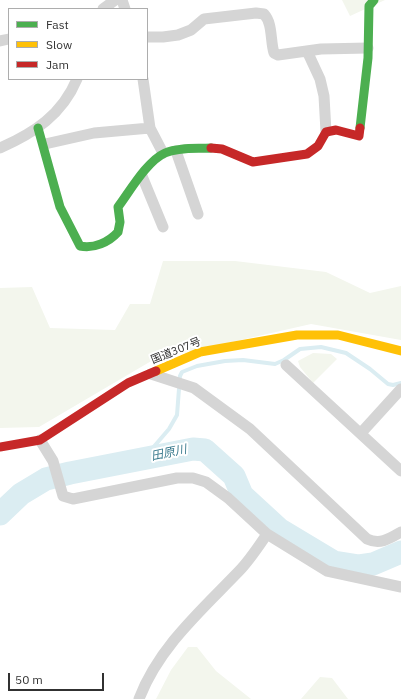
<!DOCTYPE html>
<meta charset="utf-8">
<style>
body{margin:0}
#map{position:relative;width:401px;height:699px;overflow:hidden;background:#fff;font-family:"IBM Plex Sans",sans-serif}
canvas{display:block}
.legend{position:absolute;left:8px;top:8px;width:140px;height:72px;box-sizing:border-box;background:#fff;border:1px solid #adadad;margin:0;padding:5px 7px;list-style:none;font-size:12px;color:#313131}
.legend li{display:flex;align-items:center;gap:8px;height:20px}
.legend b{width:20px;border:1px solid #adadad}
.scale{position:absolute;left:8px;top:673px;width:96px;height:18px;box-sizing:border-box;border:2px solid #313131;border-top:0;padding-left:5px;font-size:12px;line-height:14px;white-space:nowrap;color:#313131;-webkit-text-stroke:3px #fff;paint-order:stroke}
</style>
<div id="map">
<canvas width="401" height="699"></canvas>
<ul class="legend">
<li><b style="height:5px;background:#4caf50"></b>Fast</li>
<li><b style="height:5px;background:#ffc107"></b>Slow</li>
<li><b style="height:5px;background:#c62828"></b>Jam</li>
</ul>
<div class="scale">50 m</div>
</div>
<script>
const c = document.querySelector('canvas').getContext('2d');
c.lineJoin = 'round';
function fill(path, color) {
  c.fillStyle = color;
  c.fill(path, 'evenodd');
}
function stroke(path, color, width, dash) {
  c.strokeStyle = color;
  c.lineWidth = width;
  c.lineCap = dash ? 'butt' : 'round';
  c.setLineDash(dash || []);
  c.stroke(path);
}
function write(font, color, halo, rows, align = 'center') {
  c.font = font + ' "IBM Plex Sans","Noto Sans JP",sans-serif';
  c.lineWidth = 4;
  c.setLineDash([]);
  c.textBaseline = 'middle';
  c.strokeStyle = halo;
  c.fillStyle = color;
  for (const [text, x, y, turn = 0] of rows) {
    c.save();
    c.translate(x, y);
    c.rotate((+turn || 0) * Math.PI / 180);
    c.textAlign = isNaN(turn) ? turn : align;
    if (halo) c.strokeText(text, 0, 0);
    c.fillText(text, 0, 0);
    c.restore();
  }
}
fill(new Path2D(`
 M 342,0 L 385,0 L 350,16 Z
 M 163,261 L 235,261 L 326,272 L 370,293 L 401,286 L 401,340 L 311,324 L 153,360 L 39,427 L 0,428 L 0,288 L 32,287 L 50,328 L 115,330 L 130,304 L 150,304 Z
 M 313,353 L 331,354 L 337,359 L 313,383 L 300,367 L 298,361 Z
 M 188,647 L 197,647 L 216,671 L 251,699 L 156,699 L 171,670 Z
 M 320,677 L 332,678 L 348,699 L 301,699 Z`), '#f3f6ed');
stroke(new Path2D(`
 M 145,457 L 169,429 L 177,415 L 180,376 L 182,372 L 197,366 L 225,361 L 243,360 L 275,364 L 284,360 L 300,349 L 321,347 L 346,353 L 370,369 L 388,384 L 393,385 L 401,383`), '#dbedf2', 4);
stroke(new Path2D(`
 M 0,514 L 21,494 L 46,479 L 70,473 L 193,449 L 205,450 L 234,476 L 242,495 L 279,529 L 334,562 L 359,566 L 373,564 L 401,552`), '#dbedf2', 23);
stroke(new Path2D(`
 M 122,0 L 125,9
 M 103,9 L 115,0
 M 147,37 L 163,37 L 178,35 L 191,30 L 204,19 L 256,13 L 264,14 C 273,24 270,40 274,53 L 278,55 L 321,49 L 368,48
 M 0,41 L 9,39
 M 307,51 L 320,79 L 324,96 L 326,132
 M 143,79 L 150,128 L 163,153
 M 45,144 L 94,133 L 150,128
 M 0,148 C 34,133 62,115 77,79
 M 176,151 L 198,214
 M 142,176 L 163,227
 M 286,365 L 401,471
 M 151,374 L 194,388 L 250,429 L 367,539 C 380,545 389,539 401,532
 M 361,433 L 401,389
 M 40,440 L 53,461 L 63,496 L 73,499 L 177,478 L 193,478 L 206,482 L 228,498 L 267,534 L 327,571 L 401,587
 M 139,699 C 159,646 204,608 241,569 C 251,558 259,546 267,534`), '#d5d5d5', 11);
stroke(new Path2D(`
 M 38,128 L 60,207 L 80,246 C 94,249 109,242 118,232 L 120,222 L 118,207 C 130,191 147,161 165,153 C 179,147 197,149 211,148
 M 360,128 L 368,58 L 369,6 L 374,0`), '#4caf50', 9);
stroke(new Path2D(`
 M 156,371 L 200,352 L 297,335 L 338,335 L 401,351`), '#ffc107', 9);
stroke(new Path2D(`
 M 211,148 L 222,149 L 253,162 L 307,154 L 318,146 L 326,132 L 336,130 L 359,136 L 360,128
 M 0,447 L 40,440 L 128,383 L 156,371`), '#c62828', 9);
write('11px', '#313131', '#fff', [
 ["国道307号",176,351,-22]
]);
write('italic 12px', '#3b7b8e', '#fff', [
 ["田原川",169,453,-12]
]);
</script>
